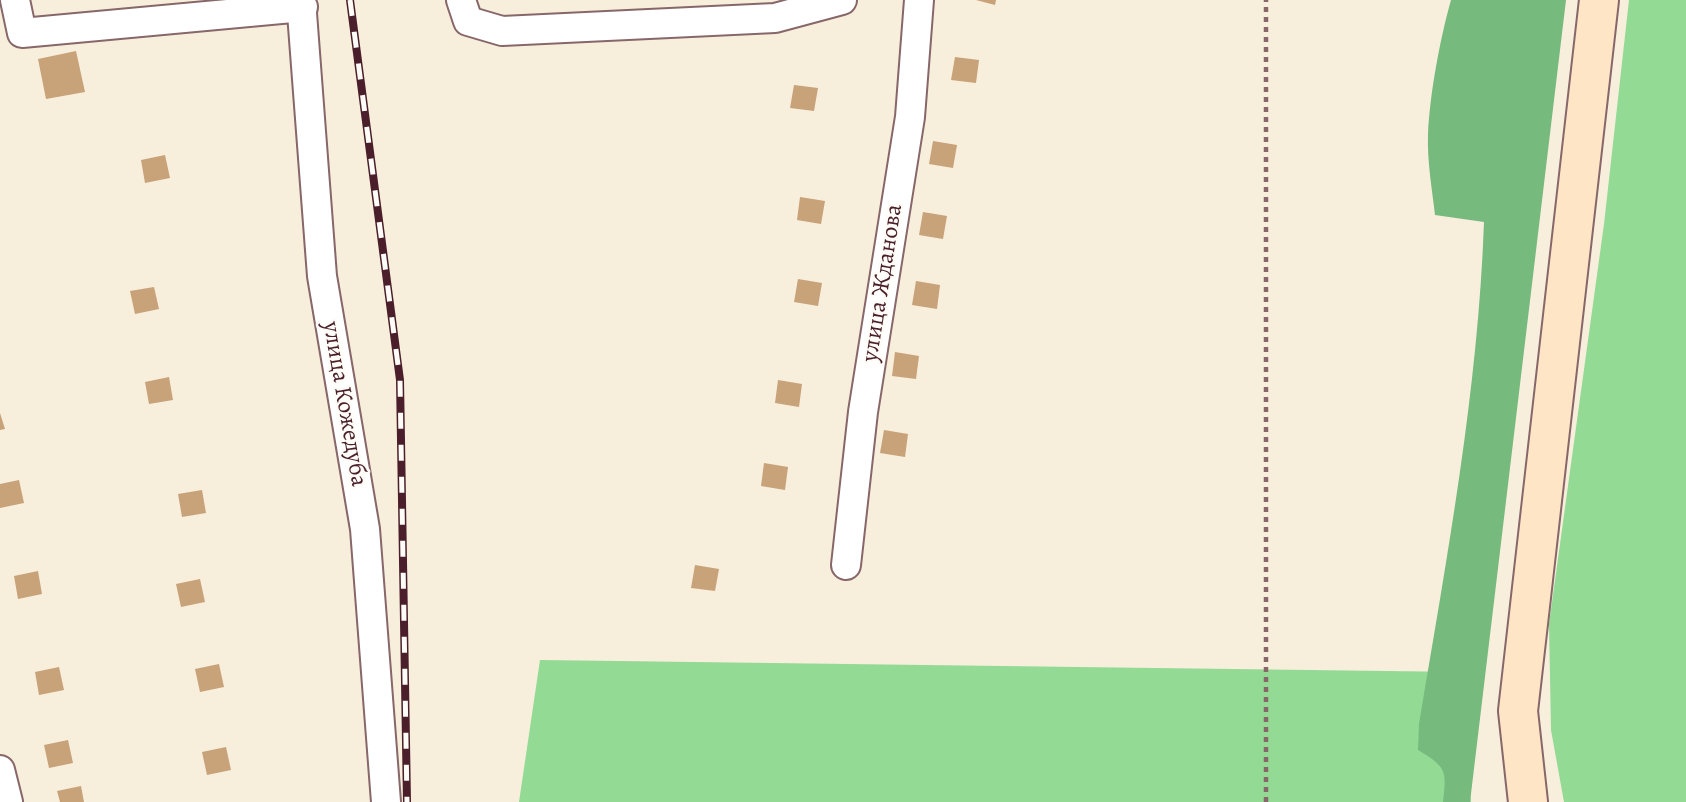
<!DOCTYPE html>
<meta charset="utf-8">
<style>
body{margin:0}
canvas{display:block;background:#f7eedc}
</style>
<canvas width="1686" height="802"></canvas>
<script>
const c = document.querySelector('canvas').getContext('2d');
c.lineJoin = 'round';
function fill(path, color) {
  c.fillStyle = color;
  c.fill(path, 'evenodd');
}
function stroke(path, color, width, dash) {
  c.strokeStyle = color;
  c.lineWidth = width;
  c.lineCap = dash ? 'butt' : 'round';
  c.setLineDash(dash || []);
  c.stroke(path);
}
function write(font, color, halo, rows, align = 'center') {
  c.font = font + ' Alegreya,serif';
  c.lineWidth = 5;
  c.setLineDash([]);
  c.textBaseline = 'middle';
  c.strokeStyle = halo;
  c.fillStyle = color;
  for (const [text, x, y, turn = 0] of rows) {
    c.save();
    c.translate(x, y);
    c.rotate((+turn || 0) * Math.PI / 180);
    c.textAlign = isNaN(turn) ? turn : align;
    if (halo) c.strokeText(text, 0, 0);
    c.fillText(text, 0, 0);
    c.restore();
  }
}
fill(new Path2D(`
 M 1629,0 L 1686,0 L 1686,802 L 1564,802 L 1551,730 L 1549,624 L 1604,224 Z
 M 540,660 L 1463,672 L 1471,802 L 519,802 Z`), '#93da95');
fill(new Path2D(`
 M 1451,0 L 1566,0 L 1470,802 L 1443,802 C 1447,770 1446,767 1418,750 L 1419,724 C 1447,557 1478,391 1484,222 L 1435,215 C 1432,189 1427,161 1428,134 C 1430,93 1440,39 1451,0 Z`), '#76ba7e');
fill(new Path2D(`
 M 976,0 L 996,0 L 995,5 Z
 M 76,51 L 85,92 L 46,99 L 38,59 Z
 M 955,57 L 979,60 L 976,83 L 951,80 Z
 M 794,85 L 818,88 L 814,111 L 790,108 Z
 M 933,141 L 957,145 L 953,168 L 929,164 Z
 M 165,155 L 170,178 L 145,183 L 141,160 Z
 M 800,197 L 825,201 L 821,224 L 797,220 Z
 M 923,212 L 947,216 L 943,239 L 919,235 Z
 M 798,279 L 822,283 L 818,306 L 794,302 Z
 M 916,281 L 940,285 L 937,309 L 912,305 Z
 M 154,287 L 159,309 L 135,314 L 130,291 Z
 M 895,352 L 919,356 L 916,379 L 892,376 Z
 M 169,377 L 173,400 L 149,404 L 145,382 Z
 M 778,380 L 802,384 L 799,407 L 775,403 Z
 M 0,413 L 5,429 L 0,430 Z
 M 884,430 L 908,434 L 905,457 L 880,453 Z
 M 764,463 L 788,467 L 785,490 L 761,486 Z
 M 19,480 L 24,503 L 0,508 L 0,484 Z
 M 202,490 L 206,513 L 182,517 L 178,494 Z
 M 695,565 L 719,569 L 715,591 L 691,588 Z
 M 38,571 L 42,594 L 18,599 L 14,576 Z
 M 200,579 L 205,602 L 181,607 L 176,584 Z
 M 219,664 L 224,687 L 200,692 L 195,669 Z
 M 59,667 L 64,690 L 39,695 L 35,672 Z
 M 68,740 L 73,763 L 49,768 L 44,745 Z
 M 226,747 L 231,770 L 207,775 L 202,752 Z
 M 81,786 L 84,802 L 60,802 L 57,791 Z`), '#c8a279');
const street = new Path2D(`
 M 15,0 L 22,33 L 303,7
 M 301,0 L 322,276 L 365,529 L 386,802
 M 461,0 L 468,21 L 502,31 L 775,18 L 842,0
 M 846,565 L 863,412 L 910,117 L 919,0
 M 0,770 L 8,802`);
const secondary = new Path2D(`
 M 1528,802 L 1518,711 L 1599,0`);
stroke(street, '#876769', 32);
stroke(secondary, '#876769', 42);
stroke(new Path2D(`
 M 1266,802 L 1266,0`), '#876769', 4.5, [5, 5]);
stroke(street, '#fff', 28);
stroke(secondary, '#fde5c5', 38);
const rail = new Path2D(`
 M 350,0 L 400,380 L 407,802`);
stroke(rail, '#4a1f2b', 8);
stroke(rail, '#fdfcf7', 5, [16]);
write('24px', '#4a1f2b', '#fdfcf7', [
 ["улица Жданова",883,283,-81],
 ["улица Кожедуба",344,404,80]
]);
</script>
